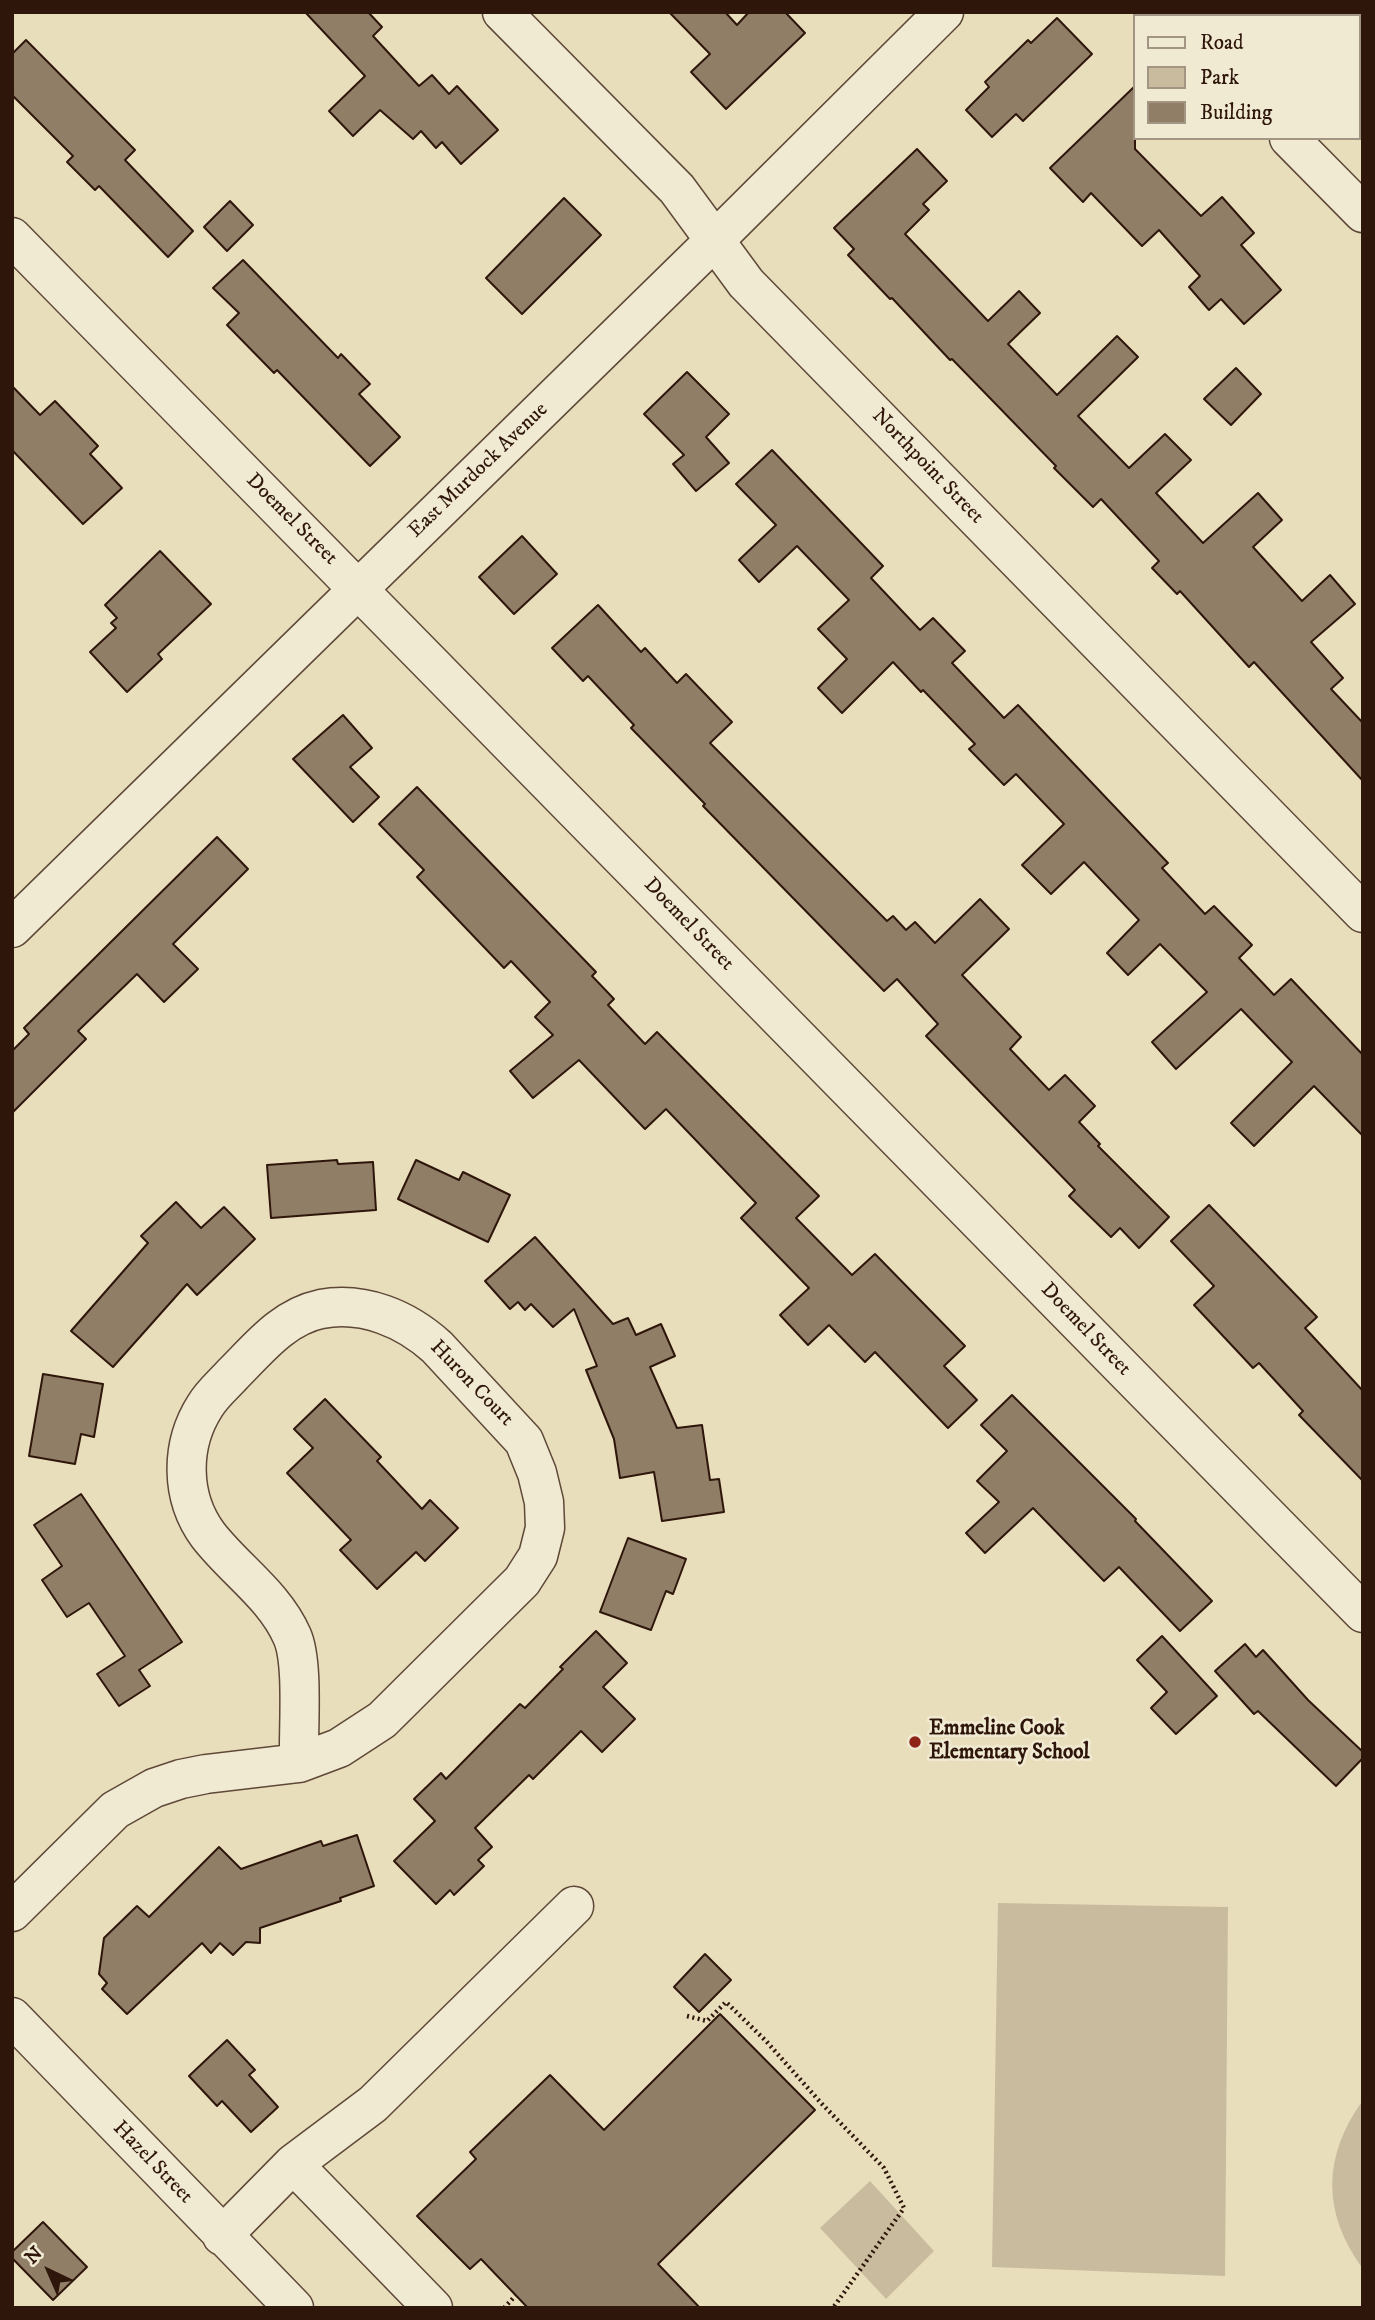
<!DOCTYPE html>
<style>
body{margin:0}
#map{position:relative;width:1375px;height:2320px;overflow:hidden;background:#e9debc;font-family:"IM FELL DW Pica",serif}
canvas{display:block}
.frame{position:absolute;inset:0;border:14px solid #2f160b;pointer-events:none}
.legend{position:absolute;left:1133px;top:14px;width:228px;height:126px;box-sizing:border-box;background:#f1ead3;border:2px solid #a39583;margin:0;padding:9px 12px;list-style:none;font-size:21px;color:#2f160b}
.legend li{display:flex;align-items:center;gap:14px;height:35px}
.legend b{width:35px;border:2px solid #a39583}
.north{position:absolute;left:14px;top:2236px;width:70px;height:70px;-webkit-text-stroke:5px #f1ead3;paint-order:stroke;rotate:316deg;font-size:19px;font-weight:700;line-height:28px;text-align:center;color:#2f160b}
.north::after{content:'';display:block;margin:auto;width:24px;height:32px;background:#2f160b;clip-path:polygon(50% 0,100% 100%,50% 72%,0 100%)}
</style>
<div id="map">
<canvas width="1375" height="2320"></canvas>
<div class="frame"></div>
<ul class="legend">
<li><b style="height:9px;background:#f1ead3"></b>Road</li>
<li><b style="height:19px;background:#c9bc9e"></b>Park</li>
<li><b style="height:19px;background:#907e67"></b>Building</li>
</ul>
<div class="north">N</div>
</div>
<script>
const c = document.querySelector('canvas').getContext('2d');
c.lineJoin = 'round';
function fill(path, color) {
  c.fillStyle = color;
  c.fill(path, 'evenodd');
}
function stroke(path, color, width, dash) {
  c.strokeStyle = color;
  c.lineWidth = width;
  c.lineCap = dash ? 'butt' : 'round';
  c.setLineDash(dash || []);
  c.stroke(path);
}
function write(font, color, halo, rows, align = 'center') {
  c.font = font + ' "IM FELL DW Pica",serif';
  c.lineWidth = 5;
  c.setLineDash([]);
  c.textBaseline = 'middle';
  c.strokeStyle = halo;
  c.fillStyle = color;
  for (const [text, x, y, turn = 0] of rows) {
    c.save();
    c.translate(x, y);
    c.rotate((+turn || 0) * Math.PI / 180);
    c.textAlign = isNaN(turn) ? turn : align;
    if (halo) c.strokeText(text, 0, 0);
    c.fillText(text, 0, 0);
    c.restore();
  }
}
fill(new Path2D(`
 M 998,1903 L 1228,1907 L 1225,2276 L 992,2267 Z
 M 1363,2100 L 1363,2269 C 1322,2213 1322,2157 1363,2100 Z
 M 870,2181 L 934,2251 L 886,2299 L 820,2228 Z`), '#c9bc9e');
const building = new Path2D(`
 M 305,12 L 368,12 L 382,27 L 373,36 L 419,86 L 432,75 L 449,94 L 457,86 L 498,130 L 461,164 L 442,142 L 436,148 L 421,131 L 413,139 L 380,110 L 353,136 L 329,111 L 365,76 Z
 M 669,12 L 725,12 L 737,25 L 749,12 L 785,12 L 805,33 L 726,109 L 691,72 L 710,54 Z
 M 1057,18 L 1092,54 L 1023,121 L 1016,114 L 992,137 L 966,110 L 989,87 L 985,82 L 1028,40 L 1031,43 Z
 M 26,40 L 135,150 L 125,160 L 193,231 L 168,257 L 99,186 L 95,190 L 67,162 L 73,156 L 12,95 L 12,54 Z
 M 1135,86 L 1135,149 L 1201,216 L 1222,197 L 1254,233 L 1241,245 L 1281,290 L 1244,324 L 1221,299 L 1209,310 L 1189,287 L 1200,276 L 1159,230 L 1142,246 L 1091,193 L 1083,202 L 1050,168 Z
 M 917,149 L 947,181 L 923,204 L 929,210 L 905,234 L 988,321 L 1019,291 L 1040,313 L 1008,344 L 1057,395 L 1117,336 L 1138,357 L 1078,416 L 1129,468 L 1165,434 L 1191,460 L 1156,493 L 1203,543 L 1258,493 L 1282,520 L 1253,547 L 1302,601 L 1330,575 L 1355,604 L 1311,642 L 1343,678 L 1331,689 L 1363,723 L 1363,781 L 1254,662 L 1249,667 L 1180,591 L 1177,594 L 1152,568 L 1159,561 L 1101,499 L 1093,507 L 1054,468 L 1056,466 L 952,359 L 950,360 L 892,298 L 890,299 L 848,255 L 854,249 L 834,228 Z
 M 564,198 L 601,235 L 522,314 L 486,278 Z
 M 230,201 L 253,225 L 227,251 L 204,227 Z
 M 243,260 L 338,358 L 341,354 L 370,384 L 359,394 L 400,437 L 370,466 L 277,370 L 274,373 L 227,325 L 239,313 L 213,288 Z
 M 1236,368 L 1261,394 L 1231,425 L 1204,399 Z
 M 687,372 L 729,414 L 706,437 L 729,463 L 696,491 L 673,464 L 684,455 L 644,414 Z
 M 12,386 L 40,415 L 55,401 L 98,446 L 90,454 L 122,488 L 83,524 L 12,450 Z
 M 772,450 L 883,566 L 871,578 L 920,630 L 933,618 L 965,651 L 952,663 L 1004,718 L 1018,705 L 1168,863 L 1162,868 L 1205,914 L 1214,906 L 1252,945 L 1239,958 L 1274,995 L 1291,979 L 1363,1055 L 1363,1136 L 1314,1086 L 1254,1146 L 1231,1123 L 1292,1062 L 1241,1009 L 1176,1069 L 1152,1042 L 1207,992 L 1160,944 L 1128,975 L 1107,953 L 1139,920 L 1084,862 L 1051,894 L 1022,865 L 1064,824 L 1016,774 L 1004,785 L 969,749 L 975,744 L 923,690 L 921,692 L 893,662 L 842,713 L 818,688 L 847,659 L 818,629 L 849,600 L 797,546 L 759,582 L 739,560 L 776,525 L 736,484 Z
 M 522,536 L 557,574 L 514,614 L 479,577 Z
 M 160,551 L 211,604 L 158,654 L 162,659 L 127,692 L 90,652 L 116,628 L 111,623 L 117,618 L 105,605 Z
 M 598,605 L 641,652 L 645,648 L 677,683 L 686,674 L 732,722 L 710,743 L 887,921 L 893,916 L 906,930 L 915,922 L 935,943 L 980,899 L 1009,929 L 962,975 L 1021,1037 L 1010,1049 L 1049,1090 L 1065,1075 L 1095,1106 L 1079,1122 L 1100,1144 L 1098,1146 L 1169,1217 L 1139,1248 L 1120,1228 L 1111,1237 L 1069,1196 L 1075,1190 L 926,1036 L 938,1024 L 897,979 L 884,991 L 703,806 L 705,804 L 631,728 L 634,725 L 588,676 L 583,681 L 552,648 Z
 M 343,715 L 372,748 L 350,767 L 379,797 L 353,822 L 293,759 Z
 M 417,787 L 596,972 L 592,976 L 614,999 L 608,1005 L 645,1044 L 657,1032 L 819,1196 L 796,1218 L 852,1275 L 875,1254 L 965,1346 L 944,1366 L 977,1400 L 948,1428 L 875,1352 L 865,1362 L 829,1325 L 808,1345 L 780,1315 L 809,1288 L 741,1218 L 756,1203 L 666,1109 L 645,1129 L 579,1060 L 533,1098 L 510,1071 L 553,1035 L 535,1017 L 550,1002 L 511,961 L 504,968 L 417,877 L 424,870 L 379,824 Z
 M 217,837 L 248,869 L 173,944 L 198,969 L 164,1002 L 137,974 L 78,1031 L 86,1039 L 12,1113 L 12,1051 L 29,1034 L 24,1028 Z
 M 337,1160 L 338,1164 L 373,1162 L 376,1210 L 271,1218 L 267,1165 Z
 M 416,1160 L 459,1180 L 463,1172 L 510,1195 L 488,1242 L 398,1199 Z
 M 176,1202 L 201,1228 L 224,1207 L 255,1239 L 197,1295 L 187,1284 L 113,1367 L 71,1331 L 148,1243 L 141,1236 Z
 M 1209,1205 L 1317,1317 L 1305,1328 L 1363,1391 L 1363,1481 L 1299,1415 L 1303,1411 L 1259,1363 L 1253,1368 L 1194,1305 L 1214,1286 L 1171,1241 Z
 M 535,1237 L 613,1324 L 628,1318 L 636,1335 L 661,1324 L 675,1356 L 650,1367 L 677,1428 L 702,1425 L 710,1480 L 719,1479 L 724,1512 L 662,1521 L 654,1472 L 620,1478 L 614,1439 L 586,1370 L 597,1366 L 574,1309 L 553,1327 L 531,1304 L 525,1310 L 518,1302 L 510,1309 L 485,1281 Z
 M 43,1374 L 103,1384 L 94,1437 L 81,1434 L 75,1464 L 29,1456 Z
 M 1012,1395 L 1136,1519 L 1135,1521 L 1212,1601 L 1180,1631 L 1119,1567 L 1104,1581 L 1033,1508 L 985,1553 L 966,1533 L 999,1502 L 977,1481 L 1007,1451 L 981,1425 Z
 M 325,1399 L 381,1457 L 377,1461 L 422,1509 L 430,1500 L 458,1528 L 425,1561 L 416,1552 L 377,1589 L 340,1550 L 351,1540 L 287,1473 L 313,1448 L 294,1429 Z
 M 81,1494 L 182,1642 L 139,1670 L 150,1686 L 119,1706 L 97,1674 L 125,1656 L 89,1603 L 67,1617 L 42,1580 L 62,1566 L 34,1525 Z
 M 628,1538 L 686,1559 L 673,1594 L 666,1591 L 651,1630 L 600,1612 Z
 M 596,1631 L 627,1663 L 603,1687 L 635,1719 L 602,1752 L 581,1731 L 533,1779 L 529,1775 L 475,1828 L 492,1847 L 478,1860 L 484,1866 L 454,1895 L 450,1890 L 436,1904 L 394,1861 L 435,1821 L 414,1799 L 441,1773 L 446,1779 L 520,1704 L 525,1708 L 563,1669 L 560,1667 Z
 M 1162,1636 L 1217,1696 L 1176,1734 L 1151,1708 L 1167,1692 L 1137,1660 Z
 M 1245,1644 L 1256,1657 L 1263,1650 L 1308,1700 L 1363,1752 L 1363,1758 L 1336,1786 L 1258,1711 L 1254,1714 L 1215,1671 Z
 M 357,1835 L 374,1886 L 340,1898 L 341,1901 L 260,1928 L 260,1943 L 246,1942 L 233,1955 L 220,1943 L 211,1953 L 202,1943 L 127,2014 L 102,1989 L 107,1983 L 99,1974 L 104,1938 L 137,1906 L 149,1917 L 219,1847 L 241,1869 L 321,1841 L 323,1846 Z
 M 705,1954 L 731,1980 L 699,2012 L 674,1987 Z
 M 720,2014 L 815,2110 L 658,2264 L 700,2308 L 528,2308 L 481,2259 L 470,2269 L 417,2216 L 476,2159 L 470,2152 L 550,2075 L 604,2130 Z
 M 227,2040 L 255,2070 L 249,2075 L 278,2107 L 251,2132 L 222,2101 L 217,2106 L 189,2076 Z
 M 43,2222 L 87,2267 L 53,2300 L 12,2258 L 12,2252 Z`);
fill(building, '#907e67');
stroke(building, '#2f160b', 2);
const minor = new Path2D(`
 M 502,12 L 677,189 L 746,283 L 1363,913
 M 1165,12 L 1168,16
 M 1289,138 L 1363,213
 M 12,237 L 1363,1613
 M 12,928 L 714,241 L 944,12
 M 12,1912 L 115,1810 L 154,1788 L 181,1779 L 206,1774 L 299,1763 L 339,1748 L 382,1720 L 522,1581 L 538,1556 L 545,1528 L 544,1502 L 537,1473 L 524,1441 L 437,1347 C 406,1319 364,1301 321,1309 C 283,1317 259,1348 233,1374 C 224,1384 212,1394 205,1406 C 180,1445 180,1497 208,1535 C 235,1570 274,1595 292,1636 C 304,1662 298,1731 299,1763
 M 12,2017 L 294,2308
 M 293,2164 L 373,2104 L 574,1906
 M 222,2236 L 293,2164 L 433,2308`);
stroke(minor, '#5e4837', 41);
stroke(new Path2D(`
 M 687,2016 L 707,2021 L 726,2002 L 766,2041 L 822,2104 L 884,2168 L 904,2208 L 833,2308
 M 504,2308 L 516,2295`), '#2f160b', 4.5, [2, 3.5]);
stroke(minor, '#f1ead3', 38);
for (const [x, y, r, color] of [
 [915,1742,7,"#8f2418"]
]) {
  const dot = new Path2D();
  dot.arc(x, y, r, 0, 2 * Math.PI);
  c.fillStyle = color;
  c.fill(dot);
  stroke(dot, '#f1ead3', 2.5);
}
write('21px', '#2f160b', '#f1ead3', [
 ["Northpoint Street",927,467,46],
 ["East Murdock Avenue",479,471,-44],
 ["Doemel Street",291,520,45],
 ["Doemel Street",688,925,46],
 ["Doemel Street",1085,1330,46],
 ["Huron Court",471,1384,46],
 ["Hazel Street",152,2163,46]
]);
write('bold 21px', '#2f160b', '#f1ead3', [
 ["Emmeline Cook",929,1730],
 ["Elementary School",929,1754]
], 'left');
</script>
